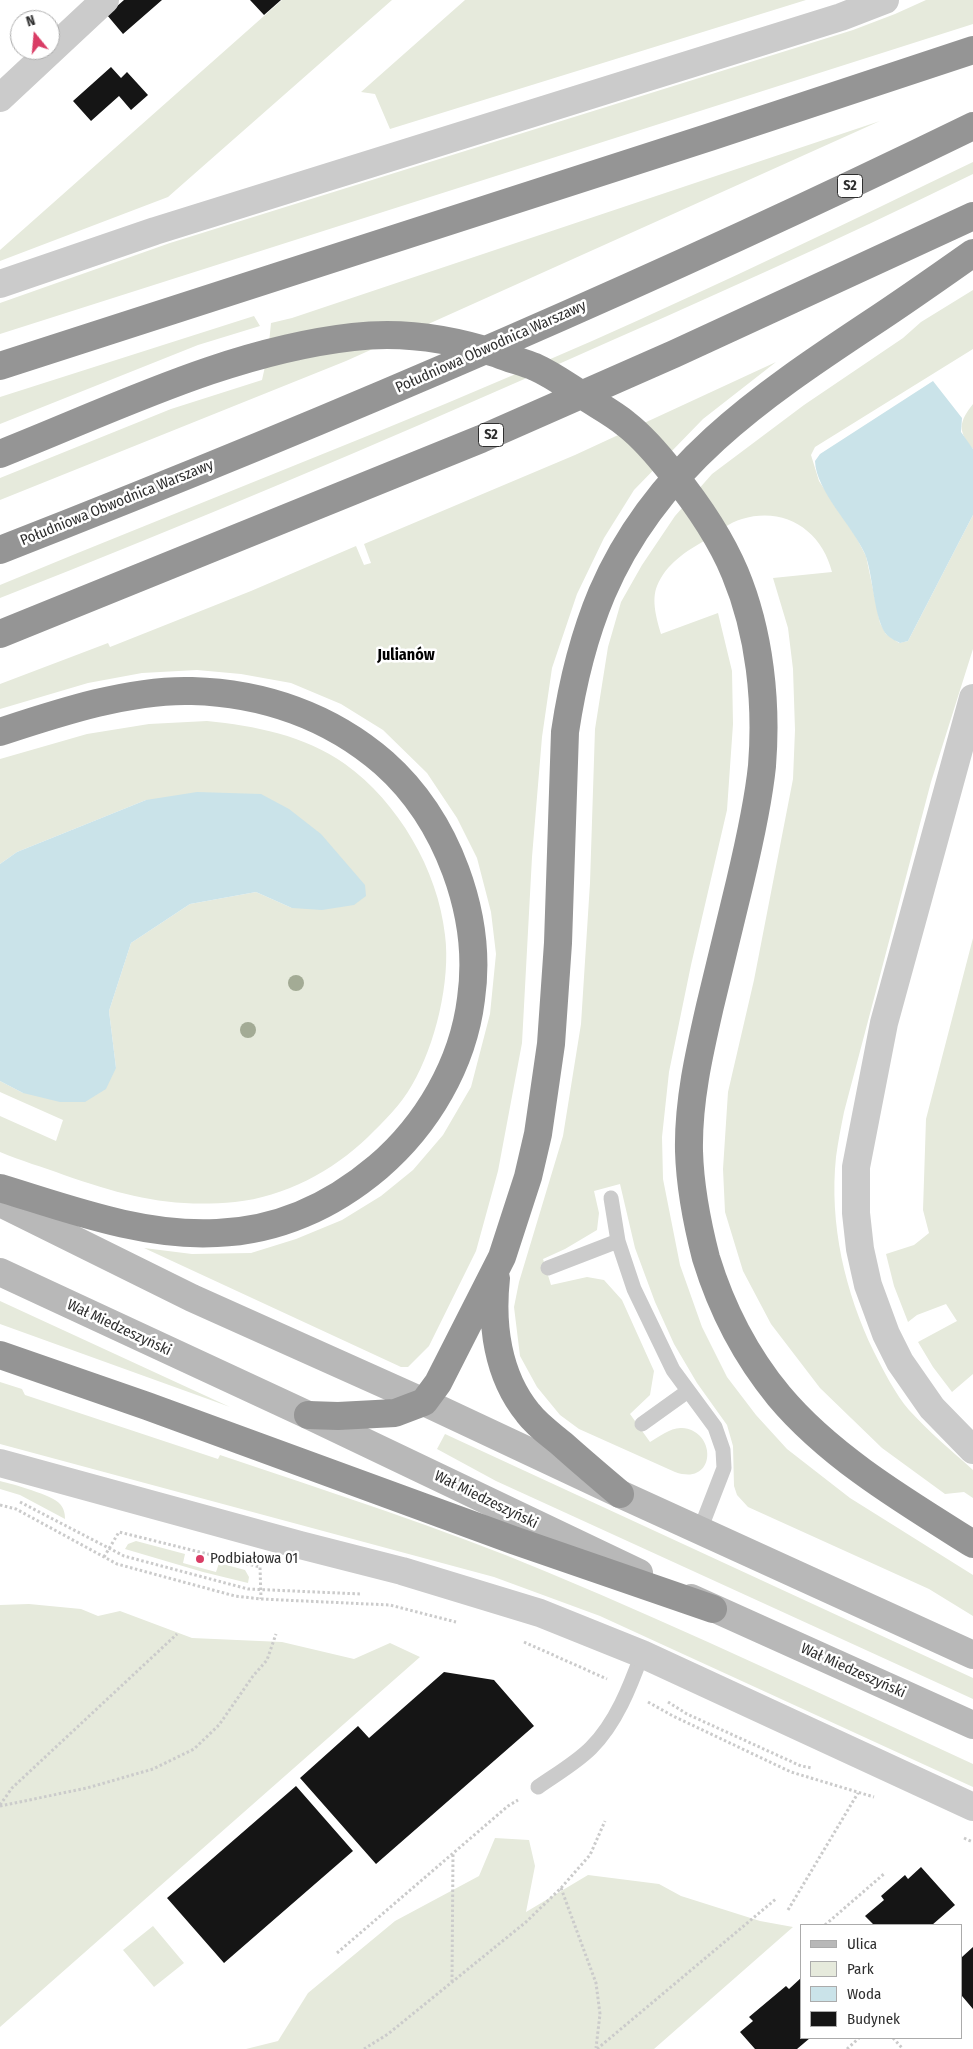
<!DOCTYPE html>
<meta charset="utf-8">
<style>
body{margin:0}
#map{position:relative;width:973px;height:2049px;overflow:hidden;background:#fff;font-family:"Fira Sans Condensed",sans-serif}
canvas{display:block}
.legend{position:absolute;left:800px;top:1924px;width:162px;height:115px;box-sizing:border-box;background:#fff;border:1px solid #ababab;margin:0;padding:6px 9px;list-style:none;font-size:15px;color:#2e2e2e}
.legend li{display:flex;align-items:center;gap:10px;height:25px}
.legend b{width:25px;border:1px solid #ababab}
.north{position:absolute;left:10px;top:10px;width:50px;height:50px;box-sizing:border-box;background:#fff;border:1px solid #ababab;border-radius:50%;rotate:343deg;font-size:14px;font-weight:700;line-height:20px;text-align:center;color:#2e2e2e}
.north::after{content:'';display:block;margin:auto;width:18px;height:22px;background:#d93c65;clip-path:polygon(50% 0,100% 100%,50% 72%,0 100%)}
</style>
<div id="map">
<canvas width="973" height="2049"></canvas>
<ul class="legend">
<li><b style="height:6px;background:#b8b8b8"></b>Ulica</li>
<li><b style="height:14px;background:#e6eadc"></b>Park</li>
<li><b style="height:14px;background:#cae3e9"></b>Woda</li>
<li><b style="height:14px;background:#151515"></b>Budynek</li>
</ul>
<div class="north">N</div>
</div>
<script>
const c = document.querySelector('canvas').getContext('2d');
c.lineJoin = 'round';
function fill(path, color) {
  c.fillStyle = color;
  c.fill(path, 'evenodd');
}
function stroke(path, color, width, dash) {
  c.strokeStyle = color;
  c.lineWidth = width;
  c.lineCap = dash ? 'butt' : 'round';
  c.setLineDash(dash || []);
  c.stroke(path);
}
function write(font, color, halo, rows, align = 'center') {
  c.font = font + ' "Fira Sans Condensed",sans-serif';
  c.lineWidth = 5;
  c.setLineDash([]);
  c.textBaseline = 'middle';
  c.strokeStyle = halo;
  c.fillStyle = color;
  for (const [text, x, y, turn = 0] of rows) {
    c.save();
    c.translate(x, y);
    c.rotate((+turn || 0) * Math.PI / 180);
    c.textAlign = isNaN(turn) ? turn : align;
    if (halo) c.strokeText(text, 0, 0);
    c.fillText(text, 0, 0);
    c.restore();
  }
}
fill(new Path2D(`
 M 282,0 L 392,0 L 168,197 L 0,261 L 0,250 Z
 M 465,0 L 806,0 L 390,129 L 375,94 L 361,92 Z
 M 926,0 L 973,0 L 973,24 L 0,334 L 0,303 L 170,243 L 853,30 L 895,14 Z
 M 880,121 L 346,361 L 0,500 L 0,478 L 171,409 L 262,380 L 268,353 L 271,323 L 292,318 Z
 M 973,162 L 973,174 C 837,241 699,302 561,363 C 375,445 189,524 0,598 L 0,585 C 197,503 397,427 592,341 C 720,284 847,223 973,162 Z
 M 973,290 L 973,349 L 815,447 L 811,455 L 819,481 L 856,537 L 866,556 L 880,623 L 886,634 L 899,643 L 908,641 L 973,515 L 973,649 L 931,782 L 844,1112 C 841,1127 838,1142 836,1157 C 829,1224 845,1292 874,1352 C 883,1370 896,1395 909,1410 C 929,1432 952,1451 973,1470 L 973,1498 L 964,1492 L 945,1494 L 882,1448 L 820,1388 L 771,1324 L 743,1271 L 725,1212 L 723,1169 L 728,1092 L 754,980 L 793,779 L 795,730 L 793,669 L 788,628 L 773,578 L 832,572 C 822,531 785,506 742,519 C 730,522 717,533 706,540 C 686,551 666,564 657,586 C 651,601 657,620 661,634 L 718,613 L 732,671 L 733,724 L 727,810 L 691,965 L 669,1072 L 662,1137 L 663,1179 L 680,1265 L 702,1327 L 727,1377 L 756,1415 L 787,1449 L 850,1498 L 973,1575 L 973,1616 L 929,1589 L 748,1507 L 737,1495 L 734,1486 L 733,1446 L 727,1425 L 697,1383 L 674,1344 L 655,1302 L 635,1248 L 620,1184 L 594,1191 L 599,1213 L 597,1230 L 565,1249 L 543,1259 L 551,1285 L 587,1277 L 604,1280 L 622,1300 L 654,1371 L 650,1395 L 630,1414 L 650,1442 C 659,1437 671,1427 682,1428 C 717,1430 717,1487 675,1472 L 579,1429 L 560,1415 L 537,1387 L 520,1356 L 514,1307 L 519,1282 L 563,1136 L 581,1024 L 590,883 L 595,729 L 608,647 L 621,602 L 642,565 L 675,516 L 712,474 L 804,405 L 903,338 L 921,322 Z
 M 254,316 L 260,326 L 198,345 L 0,424 L 0,397 Z
 M 776,362 L 703,419 L 634,490 L 604,538 L 577,594 L 552,668 L 542,737 L 532,857 L 522,1043 L 498,1171 L 476,1251 L 429,1346 L 408,1367 L 401,1367 L 144,1248 L 192,1254 L 251,1253 L 296,1239 L 342,1220 L 381,1196 L 413,1170 L 443,1135 L 471,1087 L 490,1014 L 496,954 L 491,912 L 477,858 L 457,818 L 427,773 L 383,730 L 341,704 L 291,683 L 241,674 L 197,670 L 142,673 L 88,683 L 0,709 L 0,684 L 108,643 L 110,647 L 251,591 L 356,546 L 364,565 L 371,563 L 364,544 L 575,455 Z
 M 973,404 L 973,449 C 957,431 959,422 973,404 Z
 M 207,721 C 255,726 304,735 345,764 C 398,802 438,870 445,935 C 451,981 435,1046 412,1085 C 401,1105 384,1121 368,1137 C 333,1171 284,1197 235,1202 C 169,1208 125,1196 64,1175 C 43,1167 21,1161 0,1152 L 0,1116 L 56,1141 L 63,1120 L 0,1092 L 0,1081 L 23,1093 L 116,1068 L 109,1011 L 131,943 L 190,904 L 256,892 L 292,908 L 146,800 L 17,852 L 0,864 L 0,759 L 87,734 L 149,724 Z
 M 973,938 L 973,1374 L 952,1392 L 933,1367 L 918,1342 L 957,1321 L 946,1304 L 917,1315 L 908,1322 L 894,1286 L 886,1254 L 914,1245 L 929,1233 L 923,1210 L 926,1119 Z
 M 0,1301 L 230,1407 L 0,1324 Z
 M 0,1382 L 22,1389 L 25,1395 L 218,1459 L 220,1455 C 329,1492 440,1527 547,1572 C 691,1632 832,1699 973,1764 L 973,1787 L 600,1616 L 494,1577 L 0,1444 Z
 M 445,1434 L 973,1678 L 973,1699 L 496,1481 L 437,1449 Z
 M 0,1481 C 12,1484 53,1495 60,1504 C 64,1509 65,1513 65,1519 L 20,1495 L 0,1489 Z
 M 136,1541 L 185,1554 L 183,1563 L 216,1572 L 219,1563 L 245,1570 L 249,1577 L 248,1583 L 203,1572 L 125,1549 L 128,1544 Z
 M 29,1604 L 81,1609 L 98,1616 L 120,1611 L 192,1638 L 282,1642 L 354,1659 L 390,1643 L 420,1657 L 0,2027 L 0,1605 Z
 M 495,1838 L 529,1840 L 535,1866 L 526,1912 L 588,1875 L 659,1884 L 681,1896 L 760,1921 L 793,1927 L 654,2049 L 246,2049 L 278,2041 L 308,1993 L 395,1921 L 479,1876 Z
 M 153,1926 L 184,1963 L 154,1987 L 123,1950 Z`), '#e6eadc');
fill(new Path2D(`
 M 933,381 L 962,418 L 961,432 L 973,449 L 973,515 L 908,641 L 900,643 C 896,641 890,638 887,635 C 874,622 873,573 865,554 C 852,525 816,491 815,461 L 820,454 Z
 M 197,792 L 261,794 L 289,809 L 321,834 L 365,885 L 366,896 L 354,905 L 322,910 L 292,908 L 256,892 L 190,904 L 131,943 L 109,1011 L 116,1068 L 106,1089 L 85,1102 L 60,1102 L 23,1093 L 0,1081 L 0,864 L 17,852 L 146,800 Z`), '#cae3e9');
fill(new Path2D(`
 M 124,0 L 162,0 L 123,34 L 107,15 Z
 M 250,0 L 281,0 L 264,15 Z
 M 111,67 L 121,78 L 127,72 L 148,95 L 131,110 L 119,96 L 91,121 L 73,101 Z
 M 444,1672 L 494,1680 L 534,1726 L 376,1864 L 300,1778 L 358,1726 L 369,1738 Z
 M 296,1786 L 353,1851 L 224,1963 L 167,1898 Z
 M 921,1867 L 955,1905 L 932,1925 L 874,1925 L 865,1916 L 884,1900 L 881,1896 L 905,1875 L 908,1879 Z
 M 973,1947 L 973,2009 L 962,1996 L 962,1957 Z
 M 802,1977 L 802,2038 L 810,2038 L 797,2049 L 755,2049 L 740,2032 L 753,2021 L 749,2017 L 786,1986 L 789,1989 Z`), '#151515');
stroke(new Path2D(`
 M 20,1502 L 124,1556 L 248,1589 L 361,1594
 M 0,1505 L 16,1509 L 117,1564 L 235,1596 L 261,1599 L 390,1605 L 456,1622
 M 104,1557 L 119,1532 L 260,1567 L 261,1599
 M 524,1642 L 607,1679
 M 648,1702 L 673,1716 L 791,1772 L 874,1797
 M 668,1702 L 687,1714 L 801,1766 L 812,1768
 M 0,1805 L 12,1788 L 177,1634
 M 0,1806 L 87,1788 L 153,1769 L 194,1749 L 219,1725 L 253,1676 L 267,1660 L 276,1634
 M 964,1838 L 973,1842
 M 561,1888 L 596,1983 L 600,2014 L 596,2048
 M 788,1910 L 858,1793
 M 825,1925 L 885,1873
 M 337,1953 L 508,1806 L 518,1800
 M 452,1982 L 453,1853
 M 893,2038 L 903,2049
 M 364,2049 L 388,2034 L 526,1922 L 561,1888 L 590,1855 L 605,1821
 M 597,2049 L 777,1898
 M 847,2049 L 859,2038`), '#cbcbcb', 3, [2.5, 2.5]);
stroke(new Path2D(`
 M 611,1198 L 618,1241 L 634,1289 L 673,1370 L 715,1427 L 723,1450 L 724,1468 L 700,1530
 M 548,1268 L 618,1241
 M 642,1424 L 688,1391
 M 538,1787 C 555,1775 576,1763 591,1748 C 616,1723 630,1687 642,1654`), '#cbcbcb', 15);
stroke(new Path2D(`
 M 0,98 L 105,0
 M 0,284 L 155,231 L 841,17 L 885,0
 M 973,698 L 884,1023 L 856,1167 L 856,1213 L 860,1249 L 868,1285 L 886,1334 L 900,1362 L 932,1408 L 973,1450
 M 0,1463 L 300,1545 L 402,1571 L 540,1613 L 642,1654 L 973,1807`), '#cbcbcb', 28);
stroke(new Path2D(`
 M 0,1203 L 192,1298 L 424,1402 L 620,1494 L 973,1655
 M 0,1272 L 308,1415 L 639,1573
 M 691,1598 L 973,1725`), '#b8b8b8', 28);
stroke(new Path2D(`
 M 0,366 L 710,137 L 973,50
 M 0,454 C 114,409 229,351 353,337 C 401,331 452,339 498,354 C 510,359 523,362 535,367 C 553,375 569,387 585,397 C 599,406 614,414 626,424 C 644,438 659,456 673,474 C 698,505 720,537 735,573 C 760,633 767,703 762,766 C 758,805 749,844 740,882 C 730,923 720,965 710,1006 C 699,1054 688,1102 689,1151 C 690,1187 697,1223 706,1258 C 721,1307 746,1356 779,1396 C 830,1457 906,1502 973,1544
 M 0,550 C 330,421 655,281 973,126
 M 0,634 L 481,439 L 674,354 L 973,216
 M 0,732 C 58,713 130,689 192,691 C 263,693 330,716 384,763 C 447,819 483,915 471,999 C 463,1064 427,1125 378,1167 C 332,1206 277,1231 217,1233 C 143,1237 69,1209 0,1188
 M 496,1278 C 491,1324 497,1375 528,1413 C 537,1425 550,1434 562,1444 C 581,1461 601,1478 620,1494
 M 0,1355 L 147,1406 L 513,1540 L 713,1609
 M 308,1415 L 338,1416 L 395,1413 L 424,1402 L 438,1383 L 502,1257 L 528,1177 L 538,1134 L 551,1044 L 558,943 L 565,732 C 572,685 583,638 602,593 C 656,467 760,397 870,324 C 905,301 939,277 973,253`), '#959595', 28);
c.fillStyle = '#a3ab95';
for (const [x, y] of [
 [296,983],
 [248,1030]
]) {
  c.beginPath();
  c.arc(x, y, 8, 0, 2 * Math.PI);
  c.fill();
}
for (const [x, y, r, color] of [
 [200,1559,5,"#d93c65"]
]) {
  const dot = new Path2D();
  dot.arc(x, y, r, 0, 2 * Math.PI);
  c.fillStyle = color;
  c.fill(dot);
  stroke(dot, '#fff', 2);
}
for (const [x, y, w] of [
 [850,186,25],
 [491,435,25]
]) {
  const box = new Path2D();
  box.roundRect(x - w / 2, y - 11.5, w, 23, 4);
  c.fillStyle = '#fff';
  c.fill(box);
  stroke(box, '#2e2e2e', 1);
}
write('bold 14px', '#2e2e2e', null, [
 ["S2",850,186],
 ["S2",491,435]
]);
write('15px', '#2e2e2e', '#fff', [
 ["Południowa Obwodnica Warszawy",491,347,-24],
 ["Południowa Obwodnica Warszawy",117,503,-22],
 ["Wał Miedzeszyński",119,1328,25],
 ["Wał Miedzeszyński",486,1500,26],
 ["Wał Miedzeszyński",853,1671,24]
]);
write('15px', '#2e2e2e', '#fff', [
 ["Podbiałowa 01",210,1559]
], 'left');
write('bold 16px', '#000', '#fff', [
 ["Julianów",406,656]
]);
</script>
